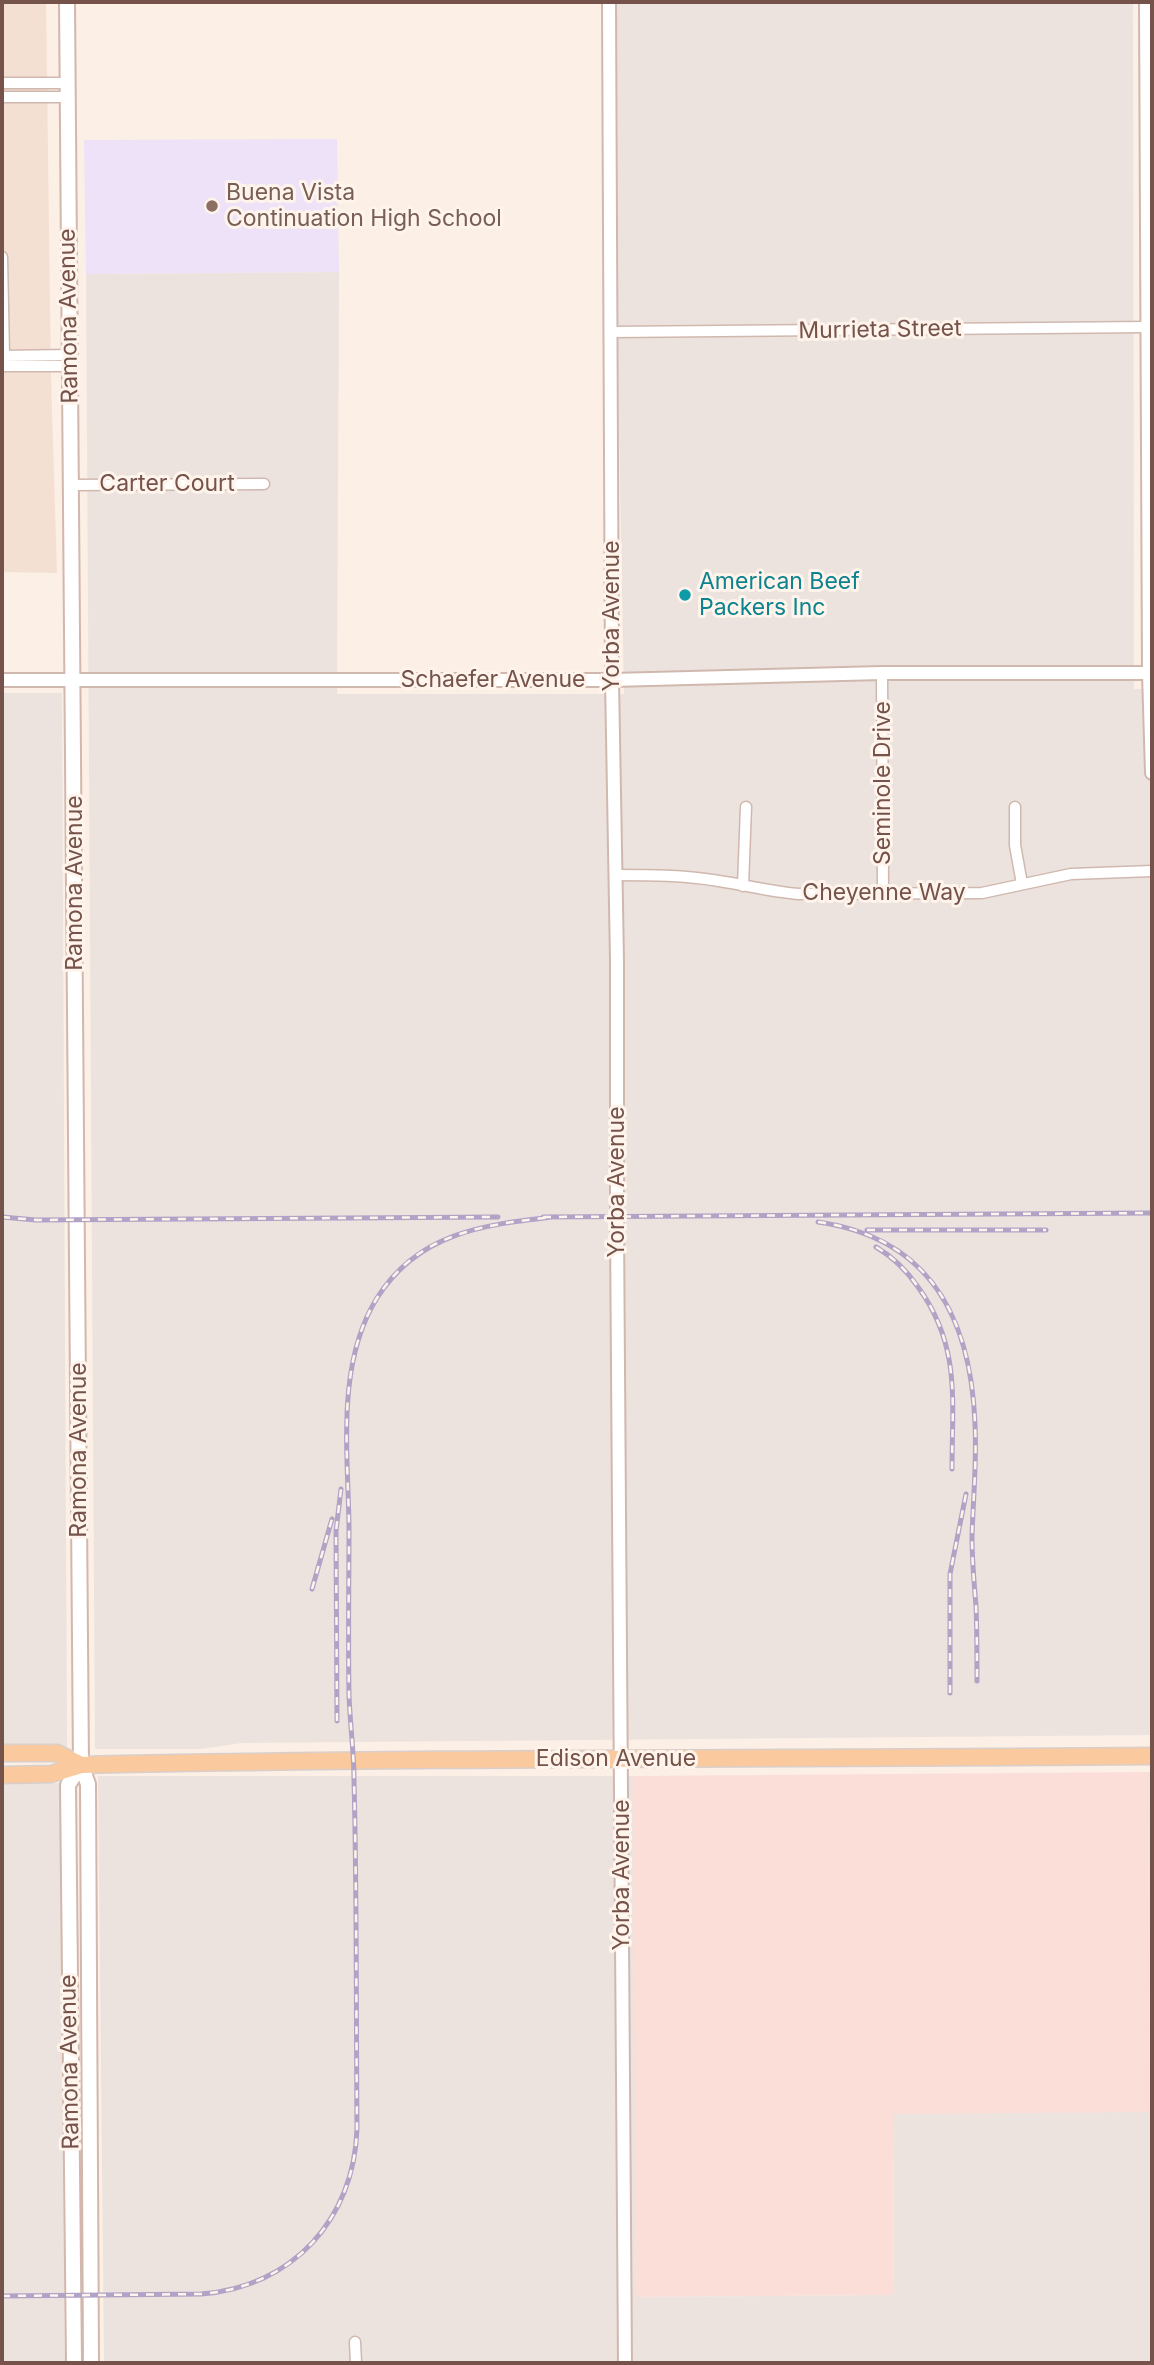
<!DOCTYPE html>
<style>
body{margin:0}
#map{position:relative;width:1154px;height:2365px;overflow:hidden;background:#fcefe5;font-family:Inter,sans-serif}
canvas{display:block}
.frame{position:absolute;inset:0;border:4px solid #75534a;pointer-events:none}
</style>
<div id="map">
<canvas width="1154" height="2365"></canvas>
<div class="frame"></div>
</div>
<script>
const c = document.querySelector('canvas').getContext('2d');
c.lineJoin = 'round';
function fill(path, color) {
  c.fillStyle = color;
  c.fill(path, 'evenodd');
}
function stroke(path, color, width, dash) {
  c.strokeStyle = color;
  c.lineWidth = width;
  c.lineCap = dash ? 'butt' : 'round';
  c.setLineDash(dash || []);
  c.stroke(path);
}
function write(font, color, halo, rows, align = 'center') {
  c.font = font + ' Inter,sans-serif';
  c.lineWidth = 6;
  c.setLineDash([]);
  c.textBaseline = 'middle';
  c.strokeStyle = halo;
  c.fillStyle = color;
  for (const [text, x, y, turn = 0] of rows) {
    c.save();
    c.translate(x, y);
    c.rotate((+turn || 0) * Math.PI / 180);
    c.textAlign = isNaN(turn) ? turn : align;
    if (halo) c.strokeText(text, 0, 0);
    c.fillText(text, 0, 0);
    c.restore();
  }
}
fill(new Path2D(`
 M 2,2 L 46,2 L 51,376 L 57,573 L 2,572 Z`), '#f4e0d3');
fill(new Path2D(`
 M 1148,1772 L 1150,2113 L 893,2115 L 894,2295 L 635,2297 L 633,1776 Z`), '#fcded9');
fill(new Path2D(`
 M 614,2 L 1133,2 L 1134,689 L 1152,689 L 1152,1735 L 242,1743 L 200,1749 L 95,1749 L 86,274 L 339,272 L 337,694 L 624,694 L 616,273 Z
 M 2,693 L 62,693 L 67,1748 L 2,1748 Z
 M 1148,1772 L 1152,1772 L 1152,2363 L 104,2363 L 98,1776 L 633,1776 L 636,2297 L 894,2295 L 893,2114 L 1150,2112 Z
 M 2,1783 L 60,1783 L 65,2363 L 2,2363 Z`), '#ece3df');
fill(new Path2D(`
 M 337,139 L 339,272 L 86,274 L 84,140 Z`), '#ede2f8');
const minor = new Path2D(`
 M 2,83 L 68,83
 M 2,97 L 68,97
 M 2,257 L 4,356
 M 612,332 L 1148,327
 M 2,356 L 70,355
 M 2,366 L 70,366
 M 71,485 L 264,484
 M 882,673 L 883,893
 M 1015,807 L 1015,845 L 1022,884
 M 615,875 C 650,875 684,875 719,881 C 746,885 772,892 800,894 L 982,893 L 1071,874 L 1152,871
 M 743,886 L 746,807
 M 355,2342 L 356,2363`);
const tertiary = new Path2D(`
 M 609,2 L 612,680 L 617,961 L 617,1226 L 625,2363
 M 1146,2 L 1149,673 L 1152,773
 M 2,680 L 612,680 L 882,673 L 1152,673`);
const secondary = new Path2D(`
 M 67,2 L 81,1765 L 88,1784 L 91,2363
 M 74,2363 L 68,1785 L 81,1765`);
const primary = new Path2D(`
 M 2,1753 L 57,1753 L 81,1765
 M 2,1775 L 51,1774 L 81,1765 C 438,1757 795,1759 1152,1756`);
stroke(minor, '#d0b8ae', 13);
stroke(tertiary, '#d0b8ae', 16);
stroke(secondary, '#d2b7ac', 18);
stroke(primary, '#d8cfcc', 19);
stroke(minor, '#fff', 10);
stroke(tertiary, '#fff', 12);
stroke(secondary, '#fff', 14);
stroke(primary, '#fac99e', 16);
const rail = new Path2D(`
 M 2,1217 L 36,1220 L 498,1217
 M 543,1217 L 1152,1213
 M 818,1222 C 931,1238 971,1319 975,1424 C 977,1462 973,1499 972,1537 C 972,1560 974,1583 976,1606 C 977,1631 977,1656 977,1681
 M 867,1230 L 1046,1230
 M 876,1247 C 893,1257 907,1271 918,1287 C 961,1346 952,1400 952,1469
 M 312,1589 L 332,1519
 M 950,1693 L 950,1574 L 966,1494
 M 337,1721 L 336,1531 L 341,1489
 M 2,2296 L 201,2294 C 293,2287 354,2219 357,2129 C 356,2013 357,1896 354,1780 C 354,1752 350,1724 349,1695 C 348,1639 349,1582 349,1526 C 348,1452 336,1364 377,1298 C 418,1233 482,1225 552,1217`);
stroke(rail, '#b0a3c6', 5);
stroke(rail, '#fff4eb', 2.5, [8]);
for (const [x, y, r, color] of [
 [212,206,7,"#8d6e63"],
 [685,595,7,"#0f9aa8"]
]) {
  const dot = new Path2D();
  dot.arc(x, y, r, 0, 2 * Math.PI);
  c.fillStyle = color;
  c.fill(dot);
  stroke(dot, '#fff4eb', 2.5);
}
write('23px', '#785e54', '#fff4eb', [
 ["Buena Vista",226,193],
 ["Continuation High School",226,219]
], 'left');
write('23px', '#75534a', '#fff4eb', [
 ["Ramona Avenue",69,316,-91],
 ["Murrieta Street",880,330,-1],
 ["Carter Court",167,484],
 ["Yorba Avenue",612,616,-90],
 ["Schaefer Avenue",493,680],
 ["Seminole Drive",883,783,-90],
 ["Ramona Avenue",75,883,-90],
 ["Cheyenne Way",884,893],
 ["Yorba Avenue",617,1182,-90],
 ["Ramona Avenue",79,1450,-90],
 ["Edison Avenue",616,1759],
 ["Yorba Avenue",622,1875,-90],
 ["Ramona Avenue",70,2062,-91]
]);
write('23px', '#0d838f', '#fff4eb', [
 ["American Beef",699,582],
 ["Packers Inc",699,608]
], 'left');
</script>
